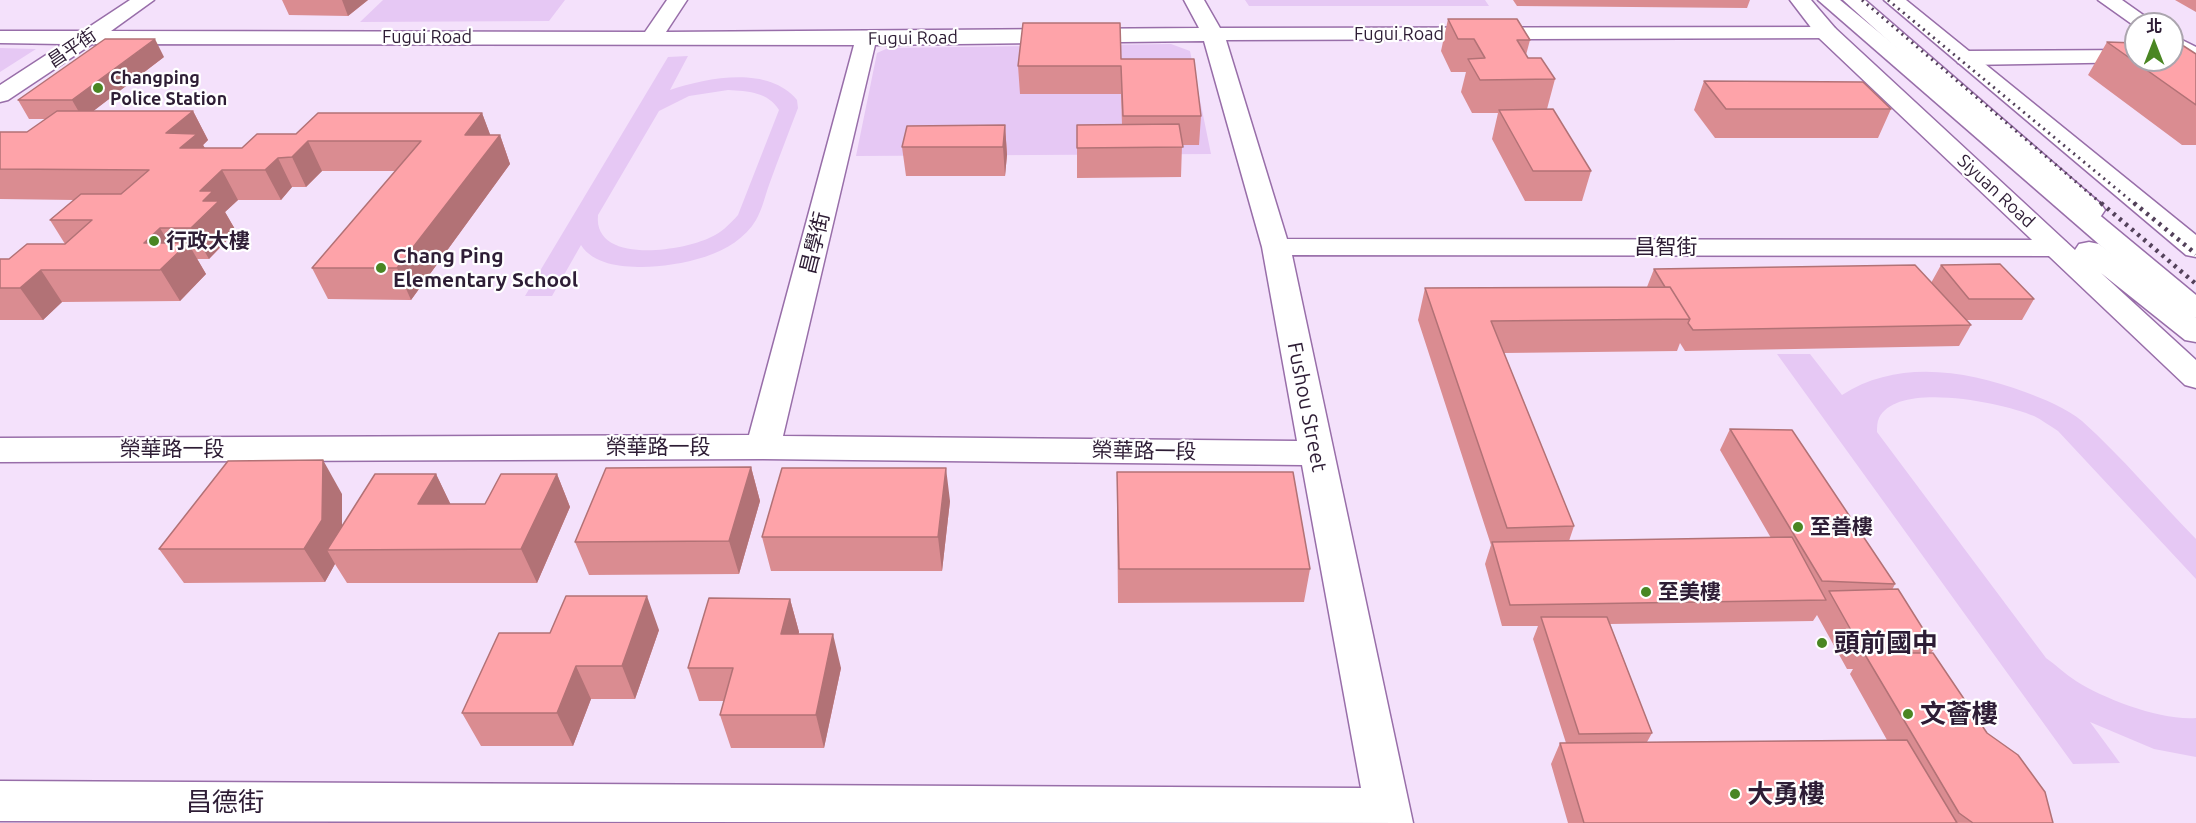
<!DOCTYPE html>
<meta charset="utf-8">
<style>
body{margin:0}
#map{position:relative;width:2196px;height:823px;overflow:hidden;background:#f4e1fb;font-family:Ubuntu,"Noto Sans TC",sans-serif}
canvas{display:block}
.north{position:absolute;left:2124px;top:12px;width:60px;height:60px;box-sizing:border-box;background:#fff;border:2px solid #aba5ae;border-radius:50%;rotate:0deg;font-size:16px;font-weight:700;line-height:24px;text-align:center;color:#2e1d35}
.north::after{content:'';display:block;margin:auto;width:21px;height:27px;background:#4a8623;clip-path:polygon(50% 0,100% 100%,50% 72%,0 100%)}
</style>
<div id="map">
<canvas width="2196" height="823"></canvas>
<div class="north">北</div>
</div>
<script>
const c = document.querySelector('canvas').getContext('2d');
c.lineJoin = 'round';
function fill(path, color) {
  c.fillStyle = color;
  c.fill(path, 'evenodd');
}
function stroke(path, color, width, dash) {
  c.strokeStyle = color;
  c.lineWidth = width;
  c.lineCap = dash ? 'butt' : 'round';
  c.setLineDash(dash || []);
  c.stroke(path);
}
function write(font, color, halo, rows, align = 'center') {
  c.font = font + ' Ubuntu,"Noto Sans TC",sans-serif';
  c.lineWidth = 4.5;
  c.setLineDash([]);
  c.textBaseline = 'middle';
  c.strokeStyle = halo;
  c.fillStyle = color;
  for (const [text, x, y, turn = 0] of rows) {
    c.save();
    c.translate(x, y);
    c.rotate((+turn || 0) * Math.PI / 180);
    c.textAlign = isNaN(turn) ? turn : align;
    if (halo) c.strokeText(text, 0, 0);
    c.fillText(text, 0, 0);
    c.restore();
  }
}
fill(new Path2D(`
 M 383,0 L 565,0 L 549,21 L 360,22 Z
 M 1245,0 L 1485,0 L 1489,6 L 1249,6 Z
 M 1171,44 L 1190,51 L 1211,154 L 856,156 L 877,53 L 888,48 Z
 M 0,48 L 36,49 L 0,72 Z
 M 688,56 L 670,90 C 707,78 768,65 797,100 L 798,108 C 788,134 778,160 769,185 C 765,196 762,210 756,220 C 735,256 680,266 642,267 C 620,267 593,264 581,245 L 552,296 L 525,296 L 668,57 ZM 728,90 C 748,91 768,92 779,110 L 738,215 C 729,225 721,233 709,238 C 682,251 593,265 598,215 L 659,111 L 689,96 Z
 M 1777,354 L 1810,354 L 1842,395 C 1897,359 1966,370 2025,392 C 2044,399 2066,408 2082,421 C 2122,457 2158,500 2196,539 L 2196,579 L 2058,431 C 2050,426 2042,420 2034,416 C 2004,403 1897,380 1879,418 C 1877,422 1877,428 1877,432 L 2046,658 C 2056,665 2065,674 2076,681 C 2104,699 2162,721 2196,718 L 2196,757 L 2154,749 L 2090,722 L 2120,763 L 2073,764 Z`), '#e6c8f4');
const minor = new Path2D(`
 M 130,0 L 154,0 L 111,31 L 645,32 L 667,0 L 687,0 L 666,32 L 1199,28 L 1184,0 L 1204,0 L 1220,28 L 1827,27 L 1835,28 L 1838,33 L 1835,38 L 1226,40 L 1287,239 L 2056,240 L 2066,242 L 2070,248 L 2066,254 L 2056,256 L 1292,255 L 1413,823 L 0,821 L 0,781 L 1361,788 L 1302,465 L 763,459 L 0,462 L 0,438 L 749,435 L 854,45 L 92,44 L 8,100 L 0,102 L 0,85 L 63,44 L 0,43 L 0,31 L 83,31 ZM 1204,41 L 1262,247 L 1297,441 L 783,436 L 875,45 Z
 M 2098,0 L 2122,0 L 2156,24 L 2136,24 L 2136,27 Z
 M 2172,35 L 2196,47 L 2196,63 L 2172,50 Z
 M 2136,50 L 2136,60 L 2144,62 L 1966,65 L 1958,63 L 1955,58 L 1958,53 L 1966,51 Z`);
const major = new Path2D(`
 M 1790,0 L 1811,0 L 1835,28 L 2075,250 L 2079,244 L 2089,242 L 2099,244 L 2196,318 L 2196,342 L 2185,340 L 2101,273 L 2196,360 L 2196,388 L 2185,385 L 1819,38 Z
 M 1843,0 L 1865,0 L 2101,204 L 2105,210 L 2101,216 L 2092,218 L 2083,216 Z
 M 1884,0 L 1906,0 L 2196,235 L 2196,257 L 2186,255 Z`);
const highway = new Path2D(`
 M 1818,0 L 1840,0 L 2196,295 L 2196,318 L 2185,315 L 2131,272 Z`);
stroke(minor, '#986ea9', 3);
stroke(major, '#986ea9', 3);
stroke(highway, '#986ea9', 3);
fill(minor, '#fff');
fill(major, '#fff');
fill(highway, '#fff');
stroke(new Path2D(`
 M 1862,0 L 2103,205
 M 1888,0 L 2136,205`), '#53415a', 3, [2, 4.5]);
stroke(new Path2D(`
 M 2101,203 L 2196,284
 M 2134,203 L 2196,254`), '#53415a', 4.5, [3, 5]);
fill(new Path2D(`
 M 282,0 L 368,0 L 348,16 L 289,15 Z
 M 1513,0 L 1750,0 L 1747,8 L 1517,6 Z
 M 2175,0 L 2196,0 L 2196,12 Z
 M 1448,19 L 1530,40 L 1526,55 L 1528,58 L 1555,79 L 1547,109 L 1591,171 L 1582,201 L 1525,201 L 1492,139 L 1498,113 L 1472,113 L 1461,92 L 1466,72 L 1451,72 L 1441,51 Z
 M 2107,42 L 2196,54 L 2196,145 L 2182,145 L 2088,75 Z
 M 164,57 L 93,111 L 193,111 L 208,140 L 203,145 L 205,148 L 242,148 L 296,134 L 482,113 L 490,135 L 500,135 L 510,164 L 411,300 L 328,299 L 312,268 L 396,171 L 322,171 L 306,187 L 292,187 L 281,200 L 238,200 L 225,212 L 236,231 L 209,259 L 197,259 L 206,274 L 180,301 L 62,302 L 43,320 L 0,320 L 0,259 L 9,259 L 65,244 L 50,220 L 75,200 L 0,199 L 0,132 L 27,132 L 46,119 L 29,119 L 18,100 Z
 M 1121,59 L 1201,116 L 1199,145 L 1182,145 L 1181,177 L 1077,178 L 1077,125 L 1122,125 L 1121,94 L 1020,94 L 1018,66 Z
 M 1704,81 L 1891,109 L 1878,138 L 1715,138 L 1694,110 Z
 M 1005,125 L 1007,155 L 1005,176 L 906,176 L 902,147 Z
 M 1941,265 L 2034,299 L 2022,320 L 1966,320 L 1971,325 L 1959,346 L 1685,351 L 1680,343 L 1677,351 L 1504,353 L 1574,526 L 1569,541 L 1771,538 L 1720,450 L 1730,429 L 1895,584 L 1892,590 L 1935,648 L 1931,653 L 1987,733 L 2053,823 L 1568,823 L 1551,764 L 1560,743 L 1566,743 L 1533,639 L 1538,626 L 1502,626 L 1485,564 L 1491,545 L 1418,320 L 1425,288 L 1647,287 L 1654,269 L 1931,283 ZM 1817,615 L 1847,669 L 1853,669 L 1850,674 L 1887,740 L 1647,742 L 1652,733 L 1610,624 L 1813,621 Z
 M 751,467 L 760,501 L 739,574 L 589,575 L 575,542 Z
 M 1117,472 L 1310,569 L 1304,602 L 1118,603 L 1117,506 Z
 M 436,474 L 450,504 L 485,504 L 557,474 L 570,507 L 537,583 L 347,583 L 335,564 L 325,582 L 184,583 L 159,549 L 342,494 L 342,526 Z
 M 950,501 L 942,571 L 771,571 L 762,537 Z
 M 790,599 L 799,632 L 798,634 L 841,668 L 824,748 L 731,748 L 720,715 L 724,701 L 699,701 L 688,668 Z
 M 659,630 L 635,699 L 591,699 L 573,746 L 481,746 L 462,713 L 550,633 Z`), '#da8c91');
fill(new Path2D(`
 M 342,0 L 368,0 L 348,16 Z
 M 155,39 L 164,57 L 83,119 L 72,100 Z
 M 193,111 L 208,140 L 203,145 L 213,163 L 196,178 L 166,133 Z
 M 482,113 L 493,142 L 465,135 Z
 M 1005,125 L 1007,155 L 1005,176 L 1003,147 Z
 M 500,135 L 510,164 L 411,300 L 397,268 Z
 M 308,141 L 322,171 L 306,187 L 292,157 Z
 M 278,158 L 292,187 L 281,200 L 265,170 Z
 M 222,170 L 238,200 L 225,212 L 236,231 L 209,259 L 191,228 L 203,201 L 200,191 Z
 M 160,228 L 176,255 L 188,243 L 206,274 L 180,301 L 144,243 Z
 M 41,270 L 62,302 L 43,320 L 20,288 Z
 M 323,460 L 342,494 L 342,550 L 327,550 L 335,564 L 325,582 L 304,549 Z
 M 751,467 L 760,501 L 739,574 L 729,541 Z
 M 946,468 L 950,501 L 942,571 L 938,537 Z
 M 436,474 L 452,507 L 418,504 Z
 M 557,474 L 570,507 L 537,583 L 521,549 Z
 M 647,596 L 659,630 L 635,699 L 622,666 Z
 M 790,599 L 799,632 L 790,668 L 781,634 Z
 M 833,634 L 841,668 L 824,748 L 816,715 Z
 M 576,666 L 591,699 L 573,746 L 557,713 Z`), '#b27276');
const building = new Path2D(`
 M 1448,19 L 1517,19 L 1530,40 L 1517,40 L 1528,58 L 1541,58 L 1555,79 L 1480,80 L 1468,59 L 1485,58 L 1474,39 L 1458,39 Z
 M 1023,23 L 1120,23 L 1121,59 L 1194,59 L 1201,116 L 1123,116 L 1121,66 L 1018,66 Z
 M 105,39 L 155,39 L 72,100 L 18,100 Z
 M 2107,42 L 2136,43 L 2136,60 L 2172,60 L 2172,43 L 2179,43 L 2196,54 L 2196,105 Z
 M 1704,81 L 1863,82 L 1891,109 L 1726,109 Z
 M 1553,109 L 1591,171 L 1533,171 L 1499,110 Z
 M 57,111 L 193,111 L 166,133 L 197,134 L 180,148 L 242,148 L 257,134 L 296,134 L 318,113 L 482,113 L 465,135 L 500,135 L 397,268 L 312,268 L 421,141 L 308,141 L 292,157 L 278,158 L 265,170 L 222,170 L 200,191 L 213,191 L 203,201 L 219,201 L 191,228 L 160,228 L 144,243 L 188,243 L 160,270 L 41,270 L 20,288 L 0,288 L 0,259 L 9,259 L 27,244 L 65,244 L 92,220 L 50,220 L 81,194 L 121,194 L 149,170 L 0,169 L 0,132 L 27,132 Z
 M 1179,124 L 1183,147 L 1077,148 L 1077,125 Z
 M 1005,125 L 1003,147 L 902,147 L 907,126 Z
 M 2000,264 L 2034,299 L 1969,299 L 1941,265 Z
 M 1915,265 L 1971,325 L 1693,330 L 1688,323 L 1690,319 L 1670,287 L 1665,287 L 1654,269 Z
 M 1670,287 L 1690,319 L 1491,321 L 1574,526 L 1507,528 L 1425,288 Z
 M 1730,429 L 1792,430 L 1895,584 L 1822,581 Z
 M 323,460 L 322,520 L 304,549 L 159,549 L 228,461 Z
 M 751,467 L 729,541 L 575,542 L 606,468 Z
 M 782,468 L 946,468 L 938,537 L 762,537 Z
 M 1117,472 L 1293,472 L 1310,569 L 1119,569 Z
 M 375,474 L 436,474 L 418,504 L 485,504 L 501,474 L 557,474 L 521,549 L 327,550 Z
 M 1792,537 L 1826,600 L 1510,605 L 1492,542 Z
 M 1898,589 L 1935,648 L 1861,648 L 1829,591 Z
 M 566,596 L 647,596 L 622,666 L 576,666 L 557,713 L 462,713 L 499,633 L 550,633 Z
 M 709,598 L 790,599 L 781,634 L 833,634 L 816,715 L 720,715 L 733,668 L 688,668 Z
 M 1541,617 L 1607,617 L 1652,733 L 1579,734 Z
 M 1864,653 L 1933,653 L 1987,733 L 2018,755 L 2045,792 L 2053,823 L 1973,823 L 1959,813 Z
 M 1907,740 L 1957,823 L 1584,823 L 1560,743 Z`);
fill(building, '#fea3a9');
stroke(building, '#b27276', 1.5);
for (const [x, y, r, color] of [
 [98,88,6,"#4a8623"],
 [154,241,6,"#4a8623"],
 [381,268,6,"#4a8623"],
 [1798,527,6,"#4a8623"],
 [1646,592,6,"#4a8623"],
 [1822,643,6,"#4a8623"],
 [1908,714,6,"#4a8623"],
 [1735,794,6,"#4a8623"]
]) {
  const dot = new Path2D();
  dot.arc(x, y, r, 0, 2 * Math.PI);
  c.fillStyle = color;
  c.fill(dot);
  stroke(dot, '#fff', 2);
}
write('18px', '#2e1d35', '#fff', [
 ["Fugui Road",1399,34],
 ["Fugui Road",427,37],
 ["Fugui Road",913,38,-1],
 ["昌平街",72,48,-34],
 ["Siyuan Road",1996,191,43]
]);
write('bold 18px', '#2e1d35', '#fff', [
 ["Changping",110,78],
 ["Police Station",110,99]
], 'left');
write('bold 21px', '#2e1d35', '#fff', [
 ["行政大樓",166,241],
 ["Chang Ping",393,256],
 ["Elementary School",393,280],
 ["至善樓",1810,527],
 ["至美樓",1658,592]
], 'left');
write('21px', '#2e1d35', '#fff', [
 ["昌學街",815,243,-76],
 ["昌智街",1666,247],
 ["Fushou Street",1307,407,79],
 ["榮華路一段",658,447],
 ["榮華路一段",172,449],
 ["榮華路一段",1144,451,1]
]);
write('bold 26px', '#2e1d35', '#fff', [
 ["頭前國中",1834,643],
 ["文薈樓",1920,714],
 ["大勇樓",1747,794]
], 'left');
write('26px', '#2e1d35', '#fff', [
 ["昌德街",225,802]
]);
</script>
